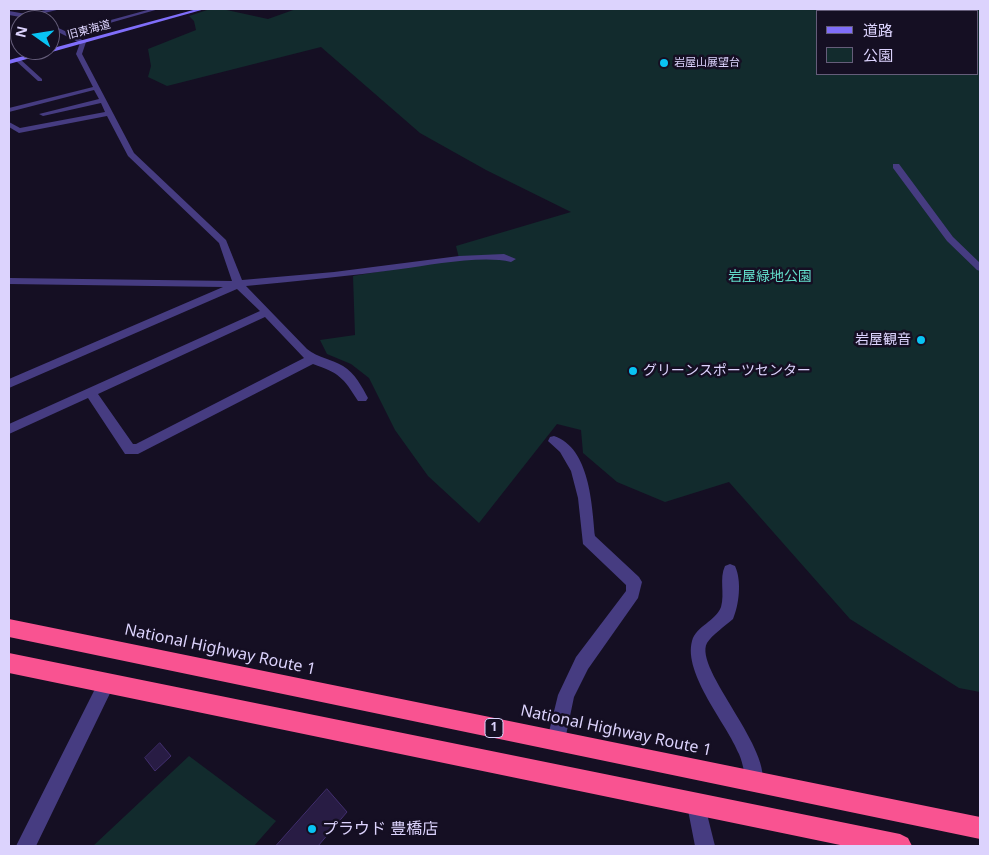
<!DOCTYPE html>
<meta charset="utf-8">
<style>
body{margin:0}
#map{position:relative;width:989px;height:855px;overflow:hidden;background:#150f23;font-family:"Noto Sans","Noto Sans JP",sans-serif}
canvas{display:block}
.frame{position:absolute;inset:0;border:10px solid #dcd3fd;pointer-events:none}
.legend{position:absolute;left:816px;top:10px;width:162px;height:65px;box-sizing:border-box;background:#150f23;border:1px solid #655d7a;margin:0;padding:6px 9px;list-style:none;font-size:15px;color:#dcd3fd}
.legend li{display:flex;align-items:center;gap:10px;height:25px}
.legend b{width:25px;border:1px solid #655d7a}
.north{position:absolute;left:10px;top:10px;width:50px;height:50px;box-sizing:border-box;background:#150f23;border:1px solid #655d7a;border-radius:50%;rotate:283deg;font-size:14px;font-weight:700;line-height:20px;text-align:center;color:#dcd3fd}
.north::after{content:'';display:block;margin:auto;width:18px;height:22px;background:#09c3f3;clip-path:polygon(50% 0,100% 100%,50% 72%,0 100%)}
</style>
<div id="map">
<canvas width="989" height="855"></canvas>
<div class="frame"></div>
<ul class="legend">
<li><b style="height:6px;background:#806efa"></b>道路</li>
<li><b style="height:14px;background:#122b2d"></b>公園</li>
</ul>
<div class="north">N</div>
</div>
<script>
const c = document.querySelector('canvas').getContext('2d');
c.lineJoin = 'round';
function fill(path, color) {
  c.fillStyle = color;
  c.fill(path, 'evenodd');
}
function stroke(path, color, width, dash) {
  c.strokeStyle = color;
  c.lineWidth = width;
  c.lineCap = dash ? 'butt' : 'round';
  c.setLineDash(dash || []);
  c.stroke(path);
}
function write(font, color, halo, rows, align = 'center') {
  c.font = font + ' "Noto Sans","Noto Sans JP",sans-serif';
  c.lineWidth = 5;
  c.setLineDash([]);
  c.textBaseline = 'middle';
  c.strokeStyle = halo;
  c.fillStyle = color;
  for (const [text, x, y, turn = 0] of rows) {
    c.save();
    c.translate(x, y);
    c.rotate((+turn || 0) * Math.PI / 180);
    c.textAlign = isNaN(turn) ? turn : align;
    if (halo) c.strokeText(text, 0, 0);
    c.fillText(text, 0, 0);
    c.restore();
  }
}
fill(new Path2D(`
 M 210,9 L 222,9 L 268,19 L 296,9 L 863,9 L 869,11 L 818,11 L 818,74 L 978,74 L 978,11 L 939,11 L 980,9 L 980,692 L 959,688 L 850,619 L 729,482 L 665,502 L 617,482 L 583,453 L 581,430 L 557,424 L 479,523 L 428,476 L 395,430 L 369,378 L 351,364 L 327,354 L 320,340 L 355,335 L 353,276 L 459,258 L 456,246 L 571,212 L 486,170 L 420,133 L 321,47 L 167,86 L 148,77 L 151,66 L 148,49 L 196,30 L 194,21 L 189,16 Z
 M 189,756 L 276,821 L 254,846 L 93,846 Z`), '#122b2d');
const building = new Path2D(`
 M 160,743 L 171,756 L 155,771 L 145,758 Z
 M 327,789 L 347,812 L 318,846 L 276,846 Z`);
fill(building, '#281c44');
stroke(building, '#422f6f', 1);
fill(new Path2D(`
 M 51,9 L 61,9 L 32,16 L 37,18 L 37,20 L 9,15 L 9,11 L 26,14 Z
 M 151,9 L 159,9 L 71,34 L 86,42 L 82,54 L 134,153 L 226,240 L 242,280 L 334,272 L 459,256 L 504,254 L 516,259 L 511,262 C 482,255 432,265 401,269 C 350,276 298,281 246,286 L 307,349 C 318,358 332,359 343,366 C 355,373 362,387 368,398 L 366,401 L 358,401 C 343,377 339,373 313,364 L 138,454 L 125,454 L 88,398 L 9,434 L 9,424 L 260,311 L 237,289 L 9,388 L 9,379 L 223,287 L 9,284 L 9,278 L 232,281 L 219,243 L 128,156 L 107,116 L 19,133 L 9,127 L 9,122 L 20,128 L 105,112 L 101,103 L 43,116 L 39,114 L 99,99 L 94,90 L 9,112 L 9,108 L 93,87 L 76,54 L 80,43 L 50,28 L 50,24 L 67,32 ZM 265,317 L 304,358 L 136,444 L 133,444 L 98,394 Z
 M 894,9 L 901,9 L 905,11 L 898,11 Z
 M 16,59 L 20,59 L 42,79 L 42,81 L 38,81 L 16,61 Z
 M 893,164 L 899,164 L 953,237 L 980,263 L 980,271 L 977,270 L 947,241 L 893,168 Z
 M 554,436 C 590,448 592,505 595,536 L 639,577 L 642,582 L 638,598 L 588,669 L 574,697 L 565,740 L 562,746 L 556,749 L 550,746 L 547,740 L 558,695 L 576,657 L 626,591 L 626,585 L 583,544 L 578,498 L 571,471 L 560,452 L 548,441 L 550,437 Z
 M 730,564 L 735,566 C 742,581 739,605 733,619 C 725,626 712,635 707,643 C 693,669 776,752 761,787 L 755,790 L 749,787 C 744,777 744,765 739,754 C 727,724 683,674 692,641 C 696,626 716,621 721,607 C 725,594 719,578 725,566 Z
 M 107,675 L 113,677 L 115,683 L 36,846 L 16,846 L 101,677 Z
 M 696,796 L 703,798 L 715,846 L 695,846 L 687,805 L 689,798 Z`), '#463c81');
fill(new Path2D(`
 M 197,9 L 205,9 L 9,64 L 9,60 Z`), '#806efa');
fill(new Path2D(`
 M 9,619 L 980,817 L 980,839 L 9,637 Z
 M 9,653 L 900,834 L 908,838 L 912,846 L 845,846 L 9,673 Z`), '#f95391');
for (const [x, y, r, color] of [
 [664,63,5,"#09c3f3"],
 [921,340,5,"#09c3f3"],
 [633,371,5,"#09c3f3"],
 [312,829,5,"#09c3f3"]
]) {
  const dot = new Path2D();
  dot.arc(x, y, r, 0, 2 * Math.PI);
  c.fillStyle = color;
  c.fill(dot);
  stroke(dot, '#150f23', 2);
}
write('11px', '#dcd3fd', '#150f23', [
 ["旧東海道",89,30,-15]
]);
write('11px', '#dcd3fd', '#150f23', [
 ["岩屋山展望台",674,63]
], 'left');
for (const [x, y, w] of [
 [494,728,18]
]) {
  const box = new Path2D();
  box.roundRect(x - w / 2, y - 9.5, w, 19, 4);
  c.fillStyle = '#150f23';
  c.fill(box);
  stroke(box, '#dcd3fd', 1);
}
write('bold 12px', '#dcd3fd', null, [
 ["1",494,728]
]);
write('14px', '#62dbc9', '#150f23', [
 ["岩屋緑地公園",770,277]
]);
write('14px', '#dcd3fd', '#150f23', [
 ["岩屋観音",911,340],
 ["グリーンスポーツセンター",643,371,"left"]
], 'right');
write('16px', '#dcd3fd', '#150f23', [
 ["National Highway Route 1",220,650,12],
 ["National Highway Route 1",616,731,12]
]);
write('16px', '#dcd3fd', '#150f23', [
 ["プラウド 豊橋店",322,829]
], 'left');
</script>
